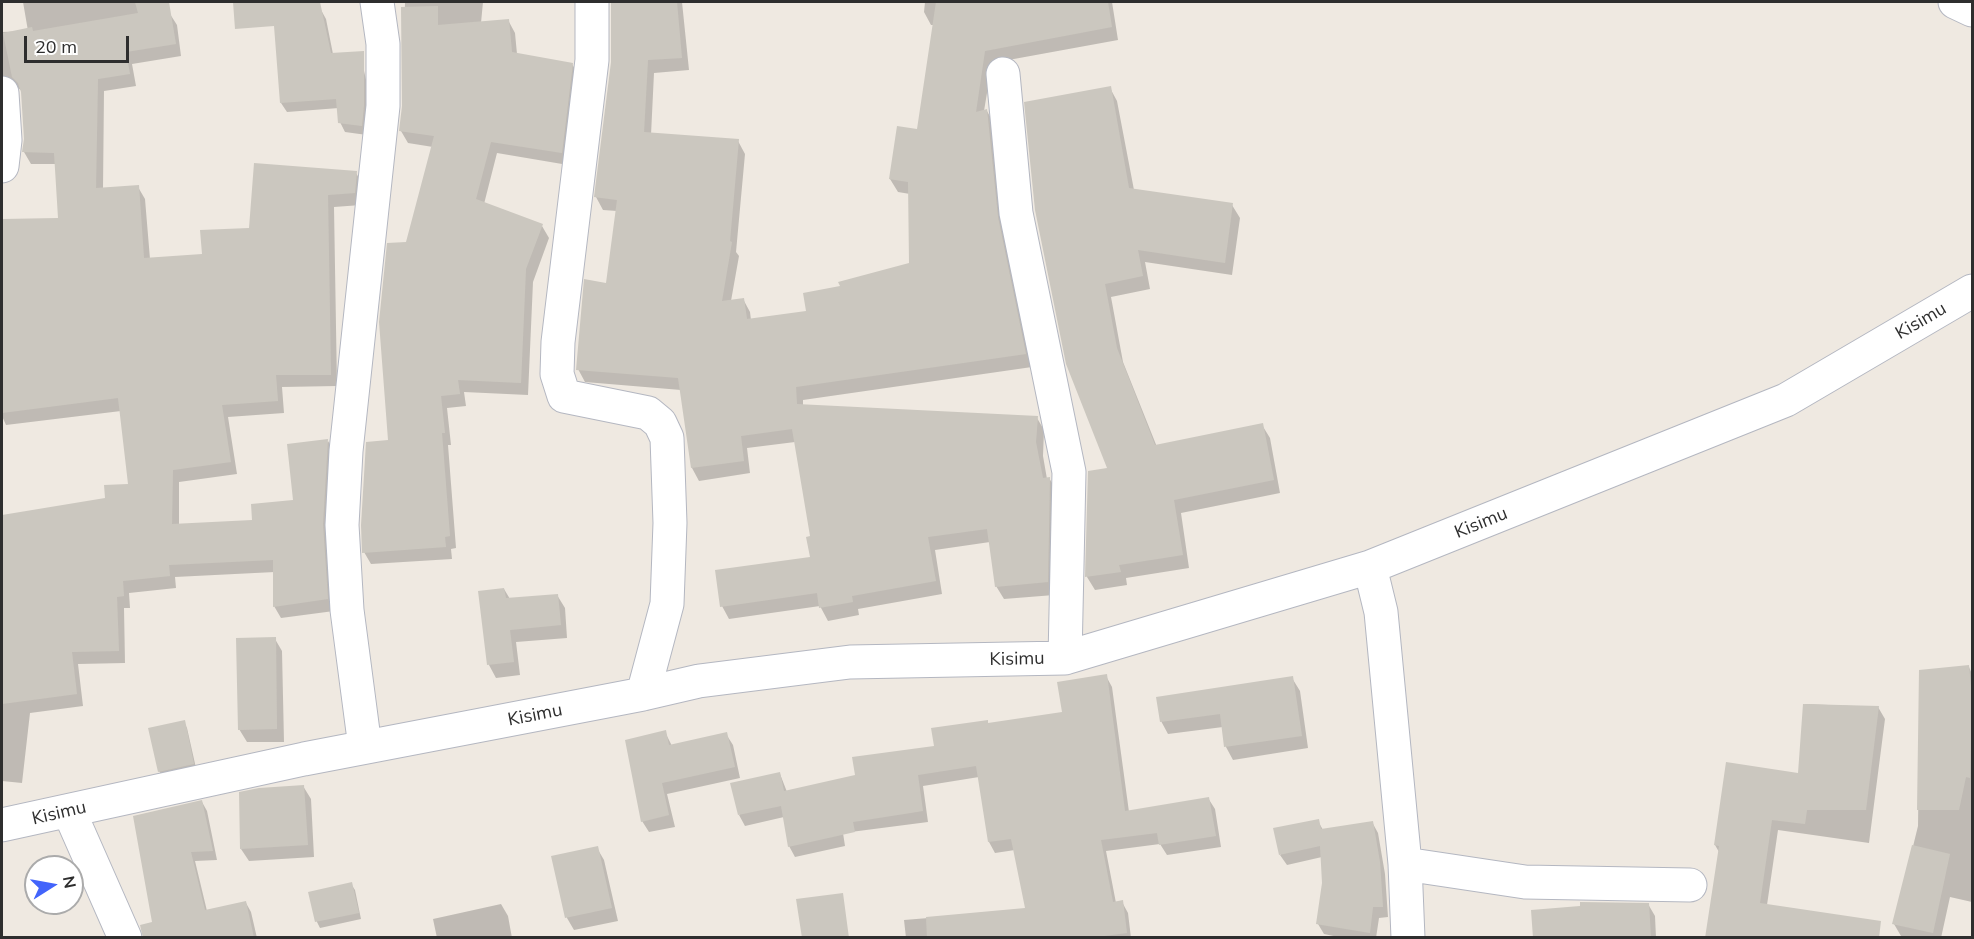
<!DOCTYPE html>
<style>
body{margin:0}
#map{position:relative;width:1974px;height:939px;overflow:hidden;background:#efe9e1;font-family:Mulish,sans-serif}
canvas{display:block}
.frame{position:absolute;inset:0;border:3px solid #2e2e2e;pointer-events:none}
.north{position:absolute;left:24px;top:855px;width:60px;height:60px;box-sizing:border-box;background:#fff;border:2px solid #ababab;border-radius:50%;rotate:79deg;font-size:16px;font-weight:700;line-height:24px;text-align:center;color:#2e2e2e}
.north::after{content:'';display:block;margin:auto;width:21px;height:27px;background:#4264fb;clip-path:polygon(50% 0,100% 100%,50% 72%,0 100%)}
.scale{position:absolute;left:24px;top:36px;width:105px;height:27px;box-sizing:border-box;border:3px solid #2e2e2e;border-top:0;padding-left:8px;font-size:18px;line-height:21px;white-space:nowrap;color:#2e2e2e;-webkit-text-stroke:4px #fff;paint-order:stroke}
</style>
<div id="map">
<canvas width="1974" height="939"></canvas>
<div class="frame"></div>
<div class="north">N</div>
<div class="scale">20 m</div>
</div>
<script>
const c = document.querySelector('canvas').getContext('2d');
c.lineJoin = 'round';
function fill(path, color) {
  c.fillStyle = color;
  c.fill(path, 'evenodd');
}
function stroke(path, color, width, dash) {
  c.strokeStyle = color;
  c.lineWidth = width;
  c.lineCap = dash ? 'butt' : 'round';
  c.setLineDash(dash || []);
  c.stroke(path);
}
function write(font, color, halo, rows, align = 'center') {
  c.font = font + ' Mulish,sans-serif';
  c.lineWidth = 5;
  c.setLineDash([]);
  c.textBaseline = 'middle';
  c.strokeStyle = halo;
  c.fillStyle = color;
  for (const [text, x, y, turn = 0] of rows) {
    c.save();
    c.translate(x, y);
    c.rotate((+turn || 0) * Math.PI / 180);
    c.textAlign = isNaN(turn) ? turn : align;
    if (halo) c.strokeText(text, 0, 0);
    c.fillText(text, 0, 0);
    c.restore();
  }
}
fill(new Path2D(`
 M 23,2 L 168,2 L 170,14 L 177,25 L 181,56 L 132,64 L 136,86 L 104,91 L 103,189 L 138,187 L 145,199 L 150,259 L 203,256 L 356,173 L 363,185 L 361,205 L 334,207 L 337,386 L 282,387 L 284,413 L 228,417 L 237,474 L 179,482 L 179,525 L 254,521 L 295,502 L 328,441 L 335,453 L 334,611 L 281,618 L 274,606 L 275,572 L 175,577 L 176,588 L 129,593 L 130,608 L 124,608 L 125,663 L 78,664 L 83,706 L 30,713 L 22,783 L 2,781 L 2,517 L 106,499 L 130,485 L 121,411 L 6,425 L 2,416 L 2,221 L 60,219 L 56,164 L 31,164 L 24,152 L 25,139 L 22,91 L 18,88 L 9,86 L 2,88 L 2,32 L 28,31 Z
 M 405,2 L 483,2 L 481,23 L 508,20 L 515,33 L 517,54 L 572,64 L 579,76 L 568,165 L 497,153 L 484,204 L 542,226 L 549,238 L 533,282 L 528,395 L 464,392 L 466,406 L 447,408 L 451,445 L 448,445 L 456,548 L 451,549 L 452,559 L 371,564 L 364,552 L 390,442 L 407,243 L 433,147 L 408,143 L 401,131 L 403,111 Z
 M 612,2 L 682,2 L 689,70 L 654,73 L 651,135 L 738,141 L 745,154 L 736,252 L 739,256 L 731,301 L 743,299 L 750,312 L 751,320 L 808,312 L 841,287 L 911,264 L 910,194 L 898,192 L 890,179 L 918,131 L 934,25 L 931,25 L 924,12 L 925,2 L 1116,2 L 1112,2 L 1118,40 L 992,63 L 984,111 L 987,111 L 994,124 L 1032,367 L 803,400 L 803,406 L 1037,418 L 1044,430 L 1043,456 L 1047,479 L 1049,478 L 1057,491 L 1054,595 L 1004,599 L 996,586 L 990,542 L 935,550 L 942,594 L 858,609 L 859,615 L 828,621 L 820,606 L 729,619 L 722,606 L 812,558 L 812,537 L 795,442 L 747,448 L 750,473 L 699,481 L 692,468 L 681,390 L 585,382 L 578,369 L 607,285 L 617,211 L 603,210 L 596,197 L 612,60 Z
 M 321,10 L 326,19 L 333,54 L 362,62 L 369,93 L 367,135 L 345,132 L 340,122 L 339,108 L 287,112 L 281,103 Z
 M 1110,88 L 1117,101 L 1134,190 L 1232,205 L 1240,218 L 1232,275 L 1145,262 L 1150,289 L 1111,297 L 1123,362 L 1157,447 L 1262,425 L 1270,438 L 1280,493 L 1181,513 L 1189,568 L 1126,578 L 1127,585 L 1095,590 L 1087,577 L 1089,472 L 1110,469 L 1068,364 Z
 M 504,589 L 510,599 L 557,595 L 565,608 L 567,638 L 516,642 L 520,675 L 496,678 L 489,665 Z
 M 275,639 L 282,651 L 284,742 L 247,742 L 239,729 Z
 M 1969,667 L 1972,674 L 1972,902 L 1950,897 L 1941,938 L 1901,936 L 1894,924 L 1918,826 L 1920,672 Z
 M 1106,676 L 1112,687 L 1129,812 L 1208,798 L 1215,809 L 1221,847 L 1167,855 L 1160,844 L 1106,851 L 1116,903 L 1122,902 L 1128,913 L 1131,938 L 906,938 L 904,920 L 1026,910 L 1015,850 L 995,853 L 989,842 L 979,777 L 923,786 L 928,822 L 843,833 L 845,846 L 795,857 L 789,846 L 784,817 L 745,826 L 739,815 L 780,774 L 787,792 L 857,776 L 935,747 L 987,721 L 989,724 L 1063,713 Z
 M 1292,678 L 1300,691 L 1308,748 L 1233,760 L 1226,747 L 1223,727 L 1168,734 L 1161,721 Z
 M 1805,704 L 1878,707 L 1885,719 L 1869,843 L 1778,830 L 1767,905 L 1706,938 L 1719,852 L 1715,845 L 1799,775 Z
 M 184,722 L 187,728 L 196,768 L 163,777 L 159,771 Z
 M 665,732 L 672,746 L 726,734 L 733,745 L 740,778 L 667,794 L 675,827 L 649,832 L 642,821 Z
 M 303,786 L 311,799 L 314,857 L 249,861 L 241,849 Z
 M 202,802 L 207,811 L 217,860 L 195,861 L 207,911 L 246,903 L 251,912 L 257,938 L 155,938 Z
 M 1318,821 L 1323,830 L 1372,822 L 1378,833 L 1385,874 L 1388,917 L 1379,918 L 1376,938 L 1343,938 L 1324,934 L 1318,924 L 1324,883 L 1322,857 L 1287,865 L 1280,855 Z
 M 597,848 L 604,860 L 618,921 L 574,930 L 567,918 L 553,857 Z
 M 351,884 L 355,890 L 361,919 L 320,928 L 317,922 L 310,893 Z
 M 501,904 L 508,916 L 512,938 L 437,938 L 433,919 Z
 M 1648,904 L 1655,916 L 1656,938 L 1535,938 Z`), '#0003');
fill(new Path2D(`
 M 135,2 L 169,2 L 176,44 L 126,52 L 130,74 L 98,79 L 96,188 L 139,185 L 144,258 L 202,254 L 200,230 L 249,228 L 254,163 L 357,171 L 355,193 L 328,195 L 331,375 L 276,375 L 278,401 L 222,405 L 231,462 L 173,470 L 172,524 L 252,520 L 251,504 L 293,500 L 287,444 L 328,439 L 323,524 L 328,599 L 273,607 L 273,560 L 169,565 L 170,576 L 123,581 L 124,596 L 117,597 L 119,651 L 72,652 L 77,694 L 2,704 L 2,515 L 105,498 L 104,485 L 128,484 L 118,398 L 2,413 L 2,219 L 58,218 L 54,153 L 22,152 L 24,139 L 21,92 L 18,83 L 12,77 L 3,33 L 32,27 L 33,31 L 138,13 Z
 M 233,2 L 320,2 L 331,53 L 364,51 L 364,105 L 362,126 L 338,123 L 336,99 L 280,103 L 274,26 L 235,29 Z
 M 611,2 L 677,2 L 682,58 L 648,60 L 644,132 L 739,139 L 730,241 L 732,242 L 722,301 L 744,298 L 747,319 L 806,311 L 803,293 L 840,286 L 838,282 L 909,263 L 908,182 L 889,179 L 897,126 L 917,129 L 936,2 L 1108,2 L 1112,27 L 985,51 L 976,112 L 987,109 L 998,217 L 1026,354 L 796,387 L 797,404 L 1038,416 L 1036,442 L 1043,478 L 1050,477 L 1048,582 L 995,587 L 987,529 L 928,537 L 936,581 L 852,596 L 853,602 L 819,608 L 817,593 L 720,607 L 715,570 L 810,557 L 806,537 L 810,536 L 792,429 L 741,436 L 744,461 L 691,468 L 678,378 L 576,370 L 584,279 L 606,283 L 617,200 L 594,197 L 611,62 Z
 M 438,6 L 438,25 L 509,19 L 512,52 L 573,63 L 562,153 L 491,142 L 476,199 L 543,224 L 526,269 L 521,383 L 458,380 L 460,394 L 441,396 L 445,433 L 442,433 L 450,536 L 445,537 L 446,547 L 362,553 L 361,525 L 366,442 L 388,440 L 379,322 L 387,243 L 406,242 L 434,136 L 399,131 L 402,106 L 401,7 Z
 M 1111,86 L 1129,188 L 1233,203 L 1225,263 L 1138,250 L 1143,276 L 1105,284 L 1117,348 L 1155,445 L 1263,423 L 1274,480 L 1174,500 L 1183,555 L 1119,565 L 1121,572 L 1085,577 L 1088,471 L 1107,468 L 1066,364 L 1035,210 L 1024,102 Z
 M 504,588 L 506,598 L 558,594 L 561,625 L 510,630 L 514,662 L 487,665 L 478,591 Z
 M 276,637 L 277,729 L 238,730 L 236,638 Z
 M 1969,665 L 1972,698 L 1970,778 L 1966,777 L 1959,810 L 1917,810 L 1919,670 Z
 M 1107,674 L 1125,811 L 1209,797 L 1216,836 L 1159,845 L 1157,833 L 1101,840 L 1113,902 L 1123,900 L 1127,933 L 1089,938 L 927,938 L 926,917 L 1025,908 L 1011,839 L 988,842 L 976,766 L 918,775 L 923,811 L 853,822 L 855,832 L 788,847 L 781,806 L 738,815 L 730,783 L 780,772 L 784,791 L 855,775 L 852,757 L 934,746 L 931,728 L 988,720 L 988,723 L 1062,712 L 1057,682 Z
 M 1293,676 L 1302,736 L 1224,747 L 1220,714 L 1160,722 L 1156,697 Z
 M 1803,704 L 1879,706 L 1866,810 L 1807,810 L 1805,824 L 1772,820 L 1760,903 L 1881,921 L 1879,938 L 1705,938 L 1719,846 L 1714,845 L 1726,762 L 1798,773 Z
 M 185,720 L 194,764 L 158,772 L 148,728 Z
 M 666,730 L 669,745 L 727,732 L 735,767 L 662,783 L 669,815 L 641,822 L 625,740 Z
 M 304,785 L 308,845 L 240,849 L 239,792 L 259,788 Z
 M 202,800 L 213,851 L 191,852 L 205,910 L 246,901 L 254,938 L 143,938 L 140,925 L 152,922 L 133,816 Z
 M 1319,819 L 1321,829 L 1373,821 L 1380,862 L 1383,907 L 1373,907 L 1370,933 L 1316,924 L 1322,883 L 1320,846 L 1279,855 L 1273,828 Z
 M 1912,845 L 1950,854 L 1933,933 L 1892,924 Z
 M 598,846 L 612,908 L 565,918 L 551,856 Z
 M 352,882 L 359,913 L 315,922 L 308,892 Z
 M 843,893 L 849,938 L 802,938 L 796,899 Z
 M 1580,902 L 1649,903 L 1651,938 L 1533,938 L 1531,910 L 1580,906 Z`), '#cbc7bf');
const minor = new Path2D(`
 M 592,2 L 592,60 L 558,342 L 557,374 L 564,396 L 648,413 L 660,423 L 667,438 L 670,523 L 667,604 L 643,694
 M 1955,2 L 1972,10
 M 1003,74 L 1016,213 L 1069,472 L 1065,658
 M 2,93 L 5,140 L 2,166
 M 1370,567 L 1381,612 L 1405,864 L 1408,938
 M 365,747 L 347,610 L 342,525 L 346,451 L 383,106 L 383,44 L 377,2
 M 69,811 L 125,938
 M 2,825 L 304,759 L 643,694 L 699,681 L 850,662 L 1065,658 L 1370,567 L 1786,400 L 1972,291
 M 1405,864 L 1525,882 L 1690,885`);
stroke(minor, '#b4b7c1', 35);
stroke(minor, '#fff', 33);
write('18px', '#2e2e2e', '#fff', [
 ["Kisimu",1921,321,-30],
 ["Kisimu",1481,523,-22],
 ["Kisimu",1017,659,-1],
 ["Kisimu",535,715,-11],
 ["Kisimu",59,813,-13]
]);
</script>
